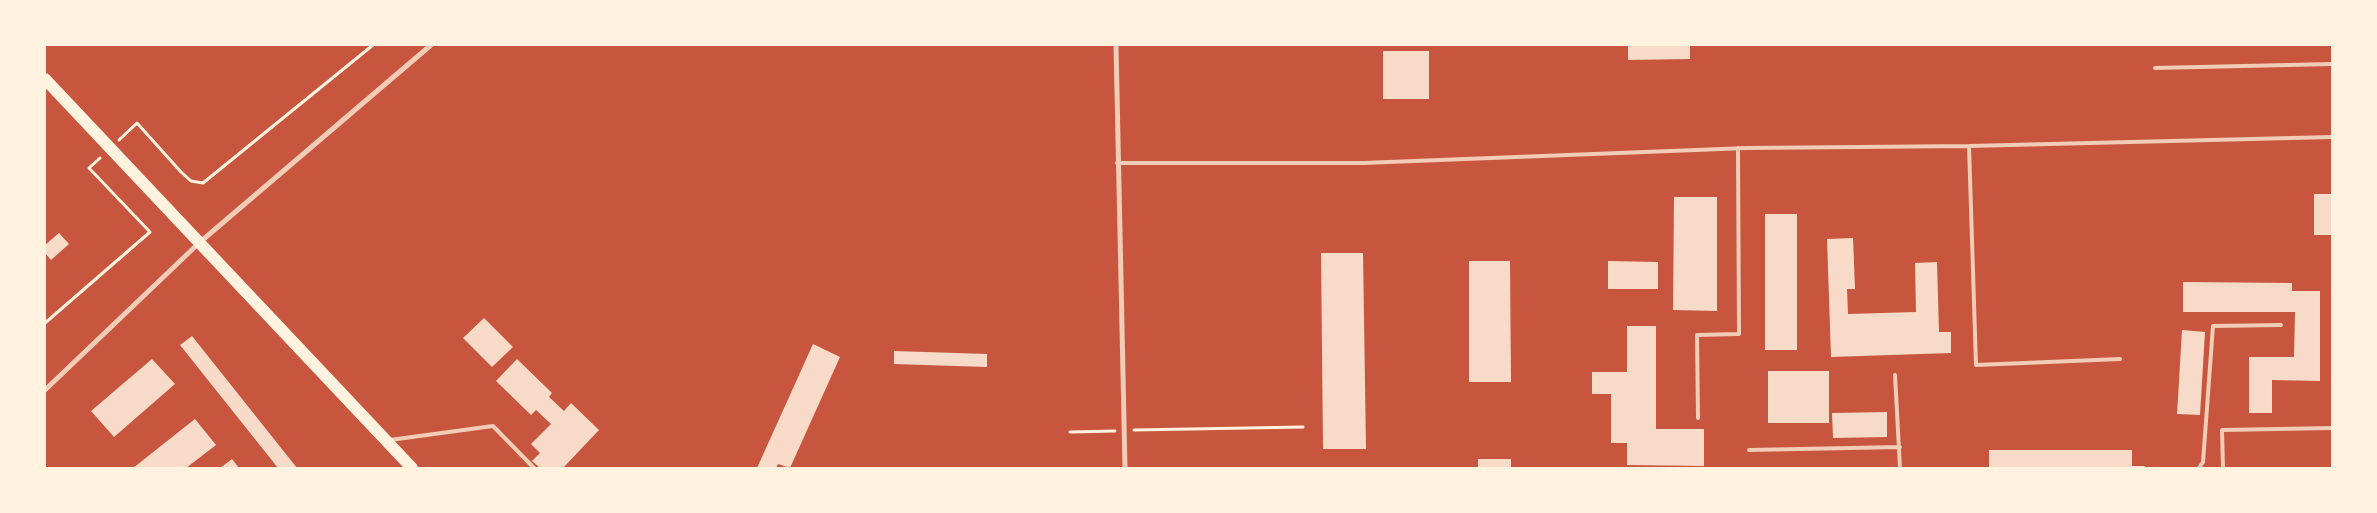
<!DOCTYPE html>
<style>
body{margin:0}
#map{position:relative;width:2377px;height:513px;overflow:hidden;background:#c8553d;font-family:Commissioner,sans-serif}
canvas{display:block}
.frame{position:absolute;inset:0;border:46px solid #fff3e0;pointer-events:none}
</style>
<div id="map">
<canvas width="2377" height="513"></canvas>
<div class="frame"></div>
</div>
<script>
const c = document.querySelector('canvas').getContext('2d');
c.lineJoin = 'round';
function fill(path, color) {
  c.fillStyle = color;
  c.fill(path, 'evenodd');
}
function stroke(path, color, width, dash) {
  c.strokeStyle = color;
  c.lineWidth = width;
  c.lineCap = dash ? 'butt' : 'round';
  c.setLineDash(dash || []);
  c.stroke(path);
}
fill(new Path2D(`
 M 1628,45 L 1690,45 L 1690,59 L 1628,60 Z
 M 1383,51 L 1429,51 L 1429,99 L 1383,99 Z
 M 2314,194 L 2332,194 L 2332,235 L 2314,235 Z
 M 1674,197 L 1717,197 L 1717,311 L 1673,310 Z
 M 1765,214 L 1797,214 L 1797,350 L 1765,350 Z
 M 59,233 L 69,244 L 51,260 L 45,253 L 45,245 Z
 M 1853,238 L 1855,289 L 1847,289 L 1848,314 L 1916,312 L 1915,263 L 1937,262 L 1939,332 L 1951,332 L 1951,353 L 1831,357 L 1827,239 Z
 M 1321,253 L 1363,253 L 1366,449 L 1323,449 Z
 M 1469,261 L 1510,261 L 1511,382 L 1469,382 Z
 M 1608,261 L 1658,262 L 1658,289 L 1608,289 Z
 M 2183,282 L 2292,283 L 2292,291 L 2320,291 L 2320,381 L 2272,380 L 2272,413 L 2249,413 L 2249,357 L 2294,357 L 2295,312 L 2183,312 Z
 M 484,318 L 513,347 L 492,367 L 463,338 Z
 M 1627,326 L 1656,326 L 1656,429 L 1704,429 L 1704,466 L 1627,465 L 1627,443 L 1611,443 L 1611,394 L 1592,394 L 1592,372 L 1627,372 Z
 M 2182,330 L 2205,332 L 2200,415 L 2177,414 Z
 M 192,336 L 297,468 L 278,468 L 180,345 Z
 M 813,344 L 840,357 L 790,468 L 778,464 L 776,468 L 757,468 Z
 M 894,351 L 987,354 L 987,367 L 894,364 Z
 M 152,359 L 175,384 L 114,437 L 91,411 Z
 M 517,359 L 552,393 L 549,397 L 564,411 L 571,403 L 599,430 L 563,468 L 540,468 L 532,461 L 540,453 L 531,444 L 551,424 L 536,410 L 531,415 L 496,381 Z
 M 1768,371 L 1829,371 L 1829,423 L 1768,423 Z
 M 1887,412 L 1887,437 L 1833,438 L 1832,413 Z
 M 195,419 L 216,445 L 186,468 L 133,468 Z
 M 1989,450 L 2132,450 L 2132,466 L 2145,466 L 2145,468 L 1989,468 Z
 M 232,459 L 239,468 L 220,468 Z
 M 1478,459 L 1511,459 L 1511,468 L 1478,468 Z`), '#f7dbc8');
stroke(new Path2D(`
 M 119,140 L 137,123 L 181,172 L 191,181 L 203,183 L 373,45
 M 45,323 L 150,232 L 89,168 L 100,158
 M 1134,430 L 1303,427
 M 1070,432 L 1115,431`), '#fff3e0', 3);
stroke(new Path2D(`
 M 2155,68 L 2332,64
 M 1969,146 L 1976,365 L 2120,359
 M 1117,163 L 1363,163 L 1747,148 L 1969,146 L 2332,137
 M 1895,375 L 1900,468
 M 1698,418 L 1697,335 L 1739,334 L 1738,148
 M 390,440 L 493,426 L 534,468
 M 1749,450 L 1900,447
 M 2199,468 L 2203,462 L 2213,326 L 2281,325
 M 2223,468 L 2222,430 L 2332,428`), '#f1ccb7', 4);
stroke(new Path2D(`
 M 1116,45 L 1125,468
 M 45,390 L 199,243 L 431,45`), '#f1ccb7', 5);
stroke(new Path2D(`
 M 45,79 L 412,468`), '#fff3e0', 12);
</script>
